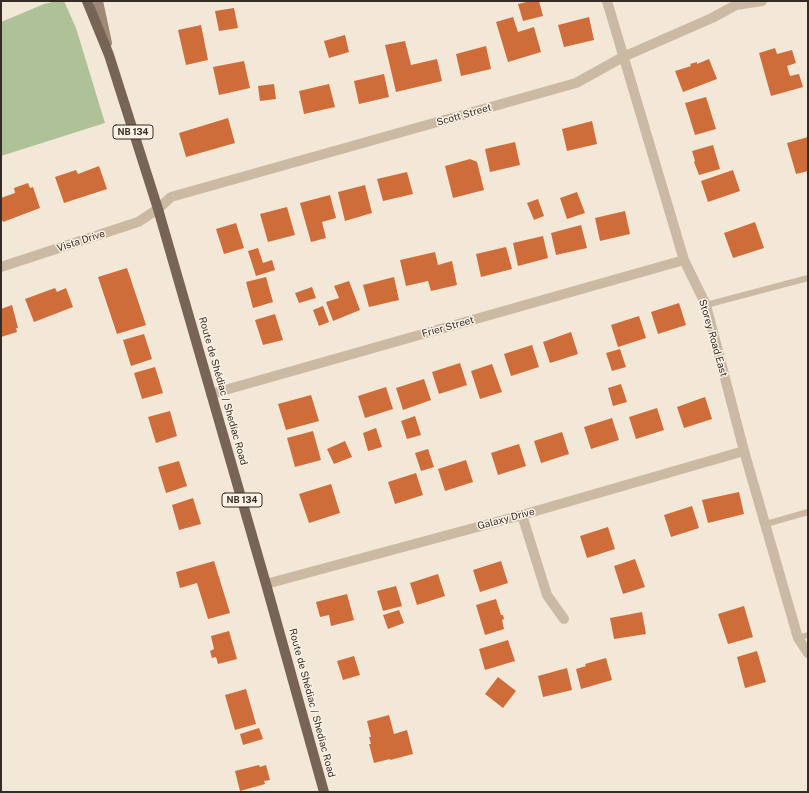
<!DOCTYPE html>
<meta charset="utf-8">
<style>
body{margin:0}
#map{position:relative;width:809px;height:793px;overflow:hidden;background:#f3e8d7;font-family:"Public Sans",sans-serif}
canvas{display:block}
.frame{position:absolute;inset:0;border:2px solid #352c25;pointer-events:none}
</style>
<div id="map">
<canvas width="809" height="793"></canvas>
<div class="frame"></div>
</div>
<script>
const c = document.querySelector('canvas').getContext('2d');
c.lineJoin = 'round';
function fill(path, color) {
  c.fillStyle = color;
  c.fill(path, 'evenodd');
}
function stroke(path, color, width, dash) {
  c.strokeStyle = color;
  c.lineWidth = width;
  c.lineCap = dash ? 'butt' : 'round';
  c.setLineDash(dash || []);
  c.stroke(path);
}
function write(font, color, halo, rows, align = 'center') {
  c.font = font + ' "Public Sans",sans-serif';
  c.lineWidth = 3;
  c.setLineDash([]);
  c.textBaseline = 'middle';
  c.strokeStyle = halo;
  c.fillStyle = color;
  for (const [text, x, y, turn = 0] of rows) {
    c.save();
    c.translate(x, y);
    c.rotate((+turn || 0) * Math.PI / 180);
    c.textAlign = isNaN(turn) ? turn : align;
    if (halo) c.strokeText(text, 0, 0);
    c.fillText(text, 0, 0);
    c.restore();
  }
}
fill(new Path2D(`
 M 56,1 L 64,1 L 76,28 L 105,123 L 1,156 L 1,22 L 44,4 Z`), '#afc297');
fill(new Path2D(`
 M 531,1 L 539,1 L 543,16 L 523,21 L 518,4 Z
 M 234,8 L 238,28 L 219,31 L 215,11 Z
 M 513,17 L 518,32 L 534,27 L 541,52 L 508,62 L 496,22 Z
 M 589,17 L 594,40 L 564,47 L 558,25 Z
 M 201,25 L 208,60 L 186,65 L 178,30 Z
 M 345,35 L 349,52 L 329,58 L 324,41 Z
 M 405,41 L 411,65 L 437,59 L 442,81 L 396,92 L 385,45 Z
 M 486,46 L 491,69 L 461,76 L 456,54 Z
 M 775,48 L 777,54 L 792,50 L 796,63 L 787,66 L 790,76 L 799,74 L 803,87 L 771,96 L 759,53 Z
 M 709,59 L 717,79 L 683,92 L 675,71 L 691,66 L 690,64 L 697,62 L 697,64 Z
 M 244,61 L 250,88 L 219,95 L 213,67 Z
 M 384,74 L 389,97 L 359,104 L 354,81 Z
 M 274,84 L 276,99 L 260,101 L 258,86 Z
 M 329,84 L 335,107 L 304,114 L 299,91 Z
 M 706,97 L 716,129 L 695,135 L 685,103 Z
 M 228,118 L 235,143 L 186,157 L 179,133 Z
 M 592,121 L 597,144 L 567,151 L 562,129 Z
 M 808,137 L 808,171 L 796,174 L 787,143 Z
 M 515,142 L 520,165 L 490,172 L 485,149 Z
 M 713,145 L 720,169 L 699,175 L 694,162 L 695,161 L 692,151 Z
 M 470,159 L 477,162 L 484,190 L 453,198 L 445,166 Z
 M 99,166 L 107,189 L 64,203 L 55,177 L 76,170 L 78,174 Z
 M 733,170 L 740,191 L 708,202 L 701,181 Z
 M 407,172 L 413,194 L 383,201 L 377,179 Z
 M 28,183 L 30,188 L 33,187 L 40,208 L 3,222 L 1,217 L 1,198 L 15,193 L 14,188 Z
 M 365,185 L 372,213 L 345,221 L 338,192 Z
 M 577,192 L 585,213 L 567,219 L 560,198 Z
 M 330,195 L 336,218 L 322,222 L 326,238 L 311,242 L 300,203 Z
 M 538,199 L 544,216 L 534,220 L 527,203 Z
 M 287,207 L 295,235 L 268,242 L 260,214 Z
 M 625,211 L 630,234 L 600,241 L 595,218 Z
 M 755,222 L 764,248 L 733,258 L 724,233 Z
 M 236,223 L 244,248 L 224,254 L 216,229 Z
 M 581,225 L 587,248 L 556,255 L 551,233 Z
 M 543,236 L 548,258 L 518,266 L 513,243 Z
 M 506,247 L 512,269 L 481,277 L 476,254 Z
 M 258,248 L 263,263 L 272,260 L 275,270 L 256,276 L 248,251 Z
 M 435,252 L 438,265 L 452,261 L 457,285 L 431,291 L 428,281 L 406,286 L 400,260 Z
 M 127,268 L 146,325 L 117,334 L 98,277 Z
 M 266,277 L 273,302 L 253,308 L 246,282 Z
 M 394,277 L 399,300 L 369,307 L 363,285 Z
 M 349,281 L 360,310 L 333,321 L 326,302 L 339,298 L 334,286 Z
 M 312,287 L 316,298 L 299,303 L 295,293 Z
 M 55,288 L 57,292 L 66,288 L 73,307 L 34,322 L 25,299 Z
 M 679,303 L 686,325 L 658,334 L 651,312 Z
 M 12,305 L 18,328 L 16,328 L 17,332 L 1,337 L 1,309 Z
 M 323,306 L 329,322 L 319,326 L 313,310 Z
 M 275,314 L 283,340 L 263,345 L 255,320 Z
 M 639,316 L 646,338 L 618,347 L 611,325 Z
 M 571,332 L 578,354 L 550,363 L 543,342 Z
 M 144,334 L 152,359 L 131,366 L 123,340 Z
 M 532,345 L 539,367 L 511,376 L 504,354 Z
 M 620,349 L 626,367 L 612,371 L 606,353 Z
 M 460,363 L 467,385 L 439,394 L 432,372 Z
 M 492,364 L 502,392 L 480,399 L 471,371 Z
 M 155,367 L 163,393 L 142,399 L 134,373 Z
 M 424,379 L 431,400 L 403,410 L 396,388 Z
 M 621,384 L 627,402 L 613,406 L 608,388 Z
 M 386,387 L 393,409 L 365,418 L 358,396 Z
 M 311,395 L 319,421 L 286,430 L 278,404 Z
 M 705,397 L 712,419 L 684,428 L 677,407 Z
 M 657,408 L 664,430 L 636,439 L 629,417 Z
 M 170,411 L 177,436 L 156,443 L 148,417 Z
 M 415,416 L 421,435 L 407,439 L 401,421 Z
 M 612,418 L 619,440 L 591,449 L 584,427 Z
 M 376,428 L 382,447 L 368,451 L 363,433 Z
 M 313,431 L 321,460 L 295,467 L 287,438 Z
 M 562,432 L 569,454 L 541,463 L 534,441 Z
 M 345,441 L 352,457 L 334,464 L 327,449 Z
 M 519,444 L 526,466 L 498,475 L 491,453 Z
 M 428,449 L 434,467 L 421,471 L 415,453 Z
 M 466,460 L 473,482 L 445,491 L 438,469 Z
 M 179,461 L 187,486 L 166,493 L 158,467 Z
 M 416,473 L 423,495 L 395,504 L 388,482 Z
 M 331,484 L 340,513 L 309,523 L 299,494 Z
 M 739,492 L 744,514 L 708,523 L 702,500 Z
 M 193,498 L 201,524 L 179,530 L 172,505 Z
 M 692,506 L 699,528 L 671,537 L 664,515 Z
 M 608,527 L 615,549 L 587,558 L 580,536 Z
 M 635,559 L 645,587 L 623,594 L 614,566 Z
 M 214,561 L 230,613 L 208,619 L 197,583 L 180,588 L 176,572 Z
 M 501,561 L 508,583 L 480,592 L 473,570 Z
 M 438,574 L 445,596 L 417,605 L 410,583 Z
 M 396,586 L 402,606 L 383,611 L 377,591 Z
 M 347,594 L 354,620 L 331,626 L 329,615 L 320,617 L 316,602 Z
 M 496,599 L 501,615 L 503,615 L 504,619 L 502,620 L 504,629 L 485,635 L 476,605 Z
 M 744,606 L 753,637 L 728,644 L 718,614 Z
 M 399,610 L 404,623 L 388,629 L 383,615 Z
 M 642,612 L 646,634 L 614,639 L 610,618 Z
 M 229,631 L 237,659 L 218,664 L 216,657 L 212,658 L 210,651 L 214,649 L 211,636 Z
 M 508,640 L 515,661 L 485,670 L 479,649 Z
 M 757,651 L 766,682 L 745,688 L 737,657 Z
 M 354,656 L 360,675 L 343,680 L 337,661 Z
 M 606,658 L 612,680 L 581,689 L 576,669 L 586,666 L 585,664 Z
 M 567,668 L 572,690 L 543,697 L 538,676 Z
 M 498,677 L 516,691 L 503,708 L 485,694 Z
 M 246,689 L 256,724 L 235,730 L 225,695 Z
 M 389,715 L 394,734 L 407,730 L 413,754 L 390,760 L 390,759 L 374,763 L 369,744 L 371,744 L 369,737 L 371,737 L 367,721 Z
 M 259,728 L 263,739 L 243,745 L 240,734 Z
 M 259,765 L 260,767 L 266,765 L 270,780 L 264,781 L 265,784 L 240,791 L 235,771 Z`), '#ce6c3a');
stroke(new Path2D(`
 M 706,305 L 808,278
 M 766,524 L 808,512
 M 798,638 L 808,635`), '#cbb9a3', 6);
stroke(new Path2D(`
 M 607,1 L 684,260 L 706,305 L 744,451 L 798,638 L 808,653
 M 1,267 L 138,222 L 158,209 L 171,197 L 576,83 L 623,57 L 712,18 L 736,5 L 762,1
 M 211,394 L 684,260
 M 522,515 L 547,595 L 564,619
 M 266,584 L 522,515 L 744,451`), '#cbb9a3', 10);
stroke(new Path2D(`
 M 98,1 L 107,43`), '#9f8874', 10);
stroke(new Path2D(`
 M 87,1 L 109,55 L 158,209 L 266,584 L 324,792`), '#786455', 10);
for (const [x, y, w] of [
 [133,132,40],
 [242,500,40]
]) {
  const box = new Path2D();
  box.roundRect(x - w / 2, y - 7, w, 14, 3);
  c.fillStyle = '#faf2e4';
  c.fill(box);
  stroke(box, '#352c25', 1);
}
write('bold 9px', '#352c25', null, [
 ["NB 134",133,132],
 ["NB 134",242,500]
]);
write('10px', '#352c25', '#faf2e4', [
 ["Scott Street",464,115,-16],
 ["Vista Drive",81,241,-18],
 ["Frier Street",448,327,-16],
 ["Storey Road East",713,338,74],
 ["Route de Shédiac / Shediac Road",223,391,74],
 ["Galaxy Drive",506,519,-15],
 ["Route de Shédiac / Shediac Road",312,703,75]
]);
</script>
